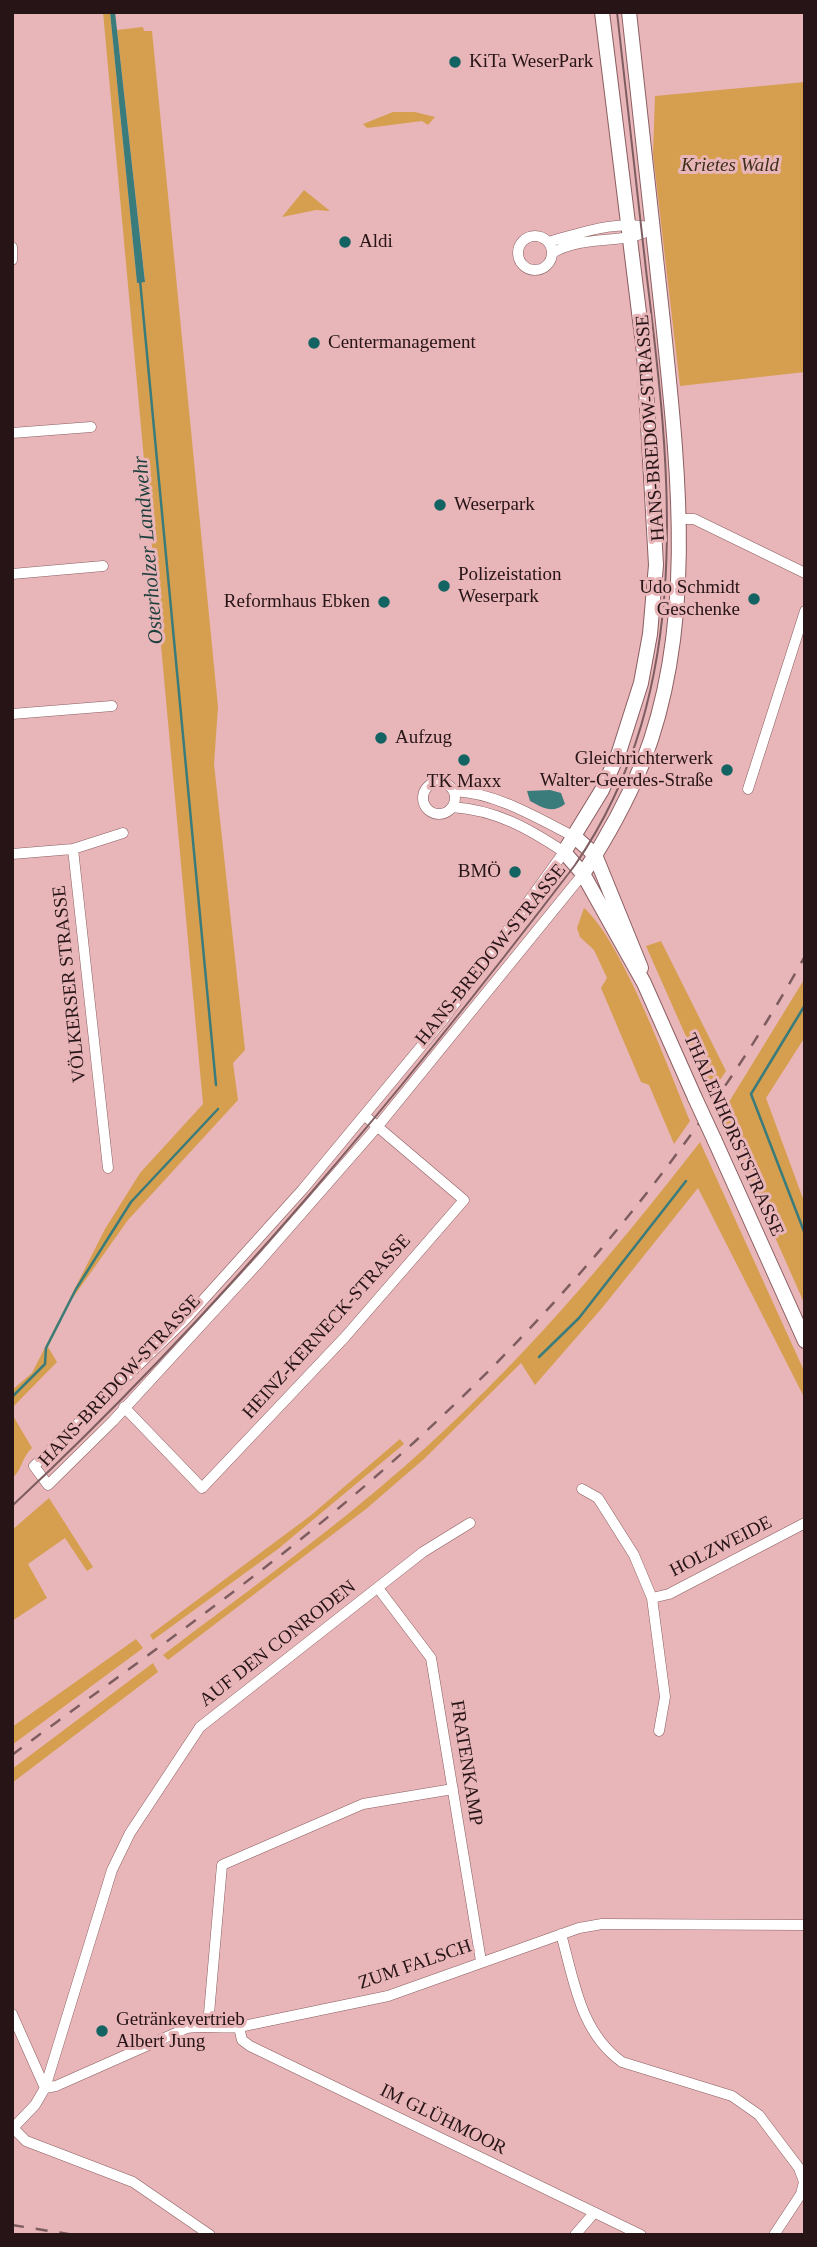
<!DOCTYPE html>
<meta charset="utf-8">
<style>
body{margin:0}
#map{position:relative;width:817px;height:2247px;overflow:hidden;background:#e8b5b8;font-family:Georgia,serif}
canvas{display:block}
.frame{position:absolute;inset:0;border:14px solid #261416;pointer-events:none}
</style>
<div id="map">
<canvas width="817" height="2247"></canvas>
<div class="frame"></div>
</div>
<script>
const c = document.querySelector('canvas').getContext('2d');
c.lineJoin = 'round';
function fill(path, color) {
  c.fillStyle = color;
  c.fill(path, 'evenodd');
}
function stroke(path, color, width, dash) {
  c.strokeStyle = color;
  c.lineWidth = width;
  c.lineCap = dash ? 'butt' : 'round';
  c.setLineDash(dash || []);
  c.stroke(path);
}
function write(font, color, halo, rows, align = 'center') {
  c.font = font + ' Georgia,serif';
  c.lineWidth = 6;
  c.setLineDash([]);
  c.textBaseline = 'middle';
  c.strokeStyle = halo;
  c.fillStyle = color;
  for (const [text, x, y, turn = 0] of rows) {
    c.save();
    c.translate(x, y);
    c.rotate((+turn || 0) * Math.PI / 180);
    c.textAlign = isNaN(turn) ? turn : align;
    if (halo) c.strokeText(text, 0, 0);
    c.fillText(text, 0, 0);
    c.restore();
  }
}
fill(new Path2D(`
 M 103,12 L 110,12 L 137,283 L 145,281 L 117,30 L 143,27 L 144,31 L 152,31 L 218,707 L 214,764 L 245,1050 L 233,1063 L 238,1100 L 128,1220 L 72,1299 L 48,1347 L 57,1362 L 12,1408 L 12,1390 L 32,1373 L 105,1229 L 140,1173 L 203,1104 Z
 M 805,82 L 805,372 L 680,386 L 653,154 L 655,96 Z
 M 393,112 L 415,112 L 435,117 L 428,125 L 422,121 L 367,128 L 363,124 Z
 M 304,190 L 330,211 L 316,210 L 282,217 Z
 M 584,908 C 622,941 669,1070 690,1121 L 674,1144 L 649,1085 L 641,1082 L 601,988 L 607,978 L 594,950 L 580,937 L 577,928 Z
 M 661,941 L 726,1071 L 711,1093 L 646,946 Z
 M 805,978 L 805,1037 L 766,1098 L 805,1204 L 805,1305 L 721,1115 Z
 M 700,1142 L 805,1373 L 805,1399 L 698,1188 L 602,1308 L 535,1385 L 521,1363 L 424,1459 L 366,1509 L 168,1660 L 163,1655 C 244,1593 328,1534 405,1466 C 516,1369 610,1258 700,1142 Z
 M 12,1414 L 32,1448 C 21,1458 22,1471 12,1478 Z
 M 400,1439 L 404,1444 L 278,1549 L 153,1640 L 150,1635 L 310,1516 Z
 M 49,1498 L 93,1567 L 87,1571 L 65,1538 L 28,1564 L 47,1598 L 12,1621 L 12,1530 Z
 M 136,1639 L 143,1648 L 12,1745 L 12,1727 Z
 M 153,1663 L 158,1672 L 12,1783 L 12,1769 Z`), '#d69f50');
fill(new Path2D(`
 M 110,12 L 115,12 L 145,282 L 137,283 Z
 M 550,790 L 561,793 L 565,804 C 552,814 543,808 530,801 L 527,791 Z`), '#3a7b7b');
stroke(new Path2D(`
 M 140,280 L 216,1085
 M 805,1005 L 751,1094 L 805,1234
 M 539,1357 L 579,1318 L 686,1181
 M 12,1397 L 45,1364 L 46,1348 L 76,1289 L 131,1202 L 218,1109`), '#3a7b7b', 2.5);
const minor = new Path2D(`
 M518 253a17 17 0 1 1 34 0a17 17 0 1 1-34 0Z
 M 548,242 C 581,233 618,219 653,228
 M 12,247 L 12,260
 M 552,253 C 586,233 627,246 653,228
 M 12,433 L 91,427
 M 679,519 L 694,519 L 805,573
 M 12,574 L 103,566
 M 12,714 L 112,706
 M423 798a16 16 0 1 1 32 0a16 16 0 1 1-32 0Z
 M 748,789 L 805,611
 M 454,791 C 497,793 537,818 575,837
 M 452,807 C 496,810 528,828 564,852 L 443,1020 L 303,1189 L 185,1320 L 34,1466 L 48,1485 L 113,1421 L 260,1261 L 378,1126 L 583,874
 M 73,849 L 108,1168
 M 12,854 L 73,849 L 123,833
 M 124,1407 L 202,1488 L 345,1337 L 464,1200 L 365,1116
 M 582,1489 L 598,1498 L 634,1555 L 652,1598 L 665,1697 L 659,1731
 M 378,1588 L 431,1658 L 481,1961
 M 652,1598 L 669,1594 L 805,1523
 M 561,1934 C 574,1980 580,2032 622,2062 L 732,2096 L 759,2115 L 799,2168 L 804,2182 L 801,2194 L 774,2235
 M 12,2014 L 45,2088
 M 208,2025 L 222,1865 L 363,1804 L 453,1789
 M 239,2027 L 242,2040 L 250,2046 L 641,2235
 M 45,2088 L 56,2086 L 187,2028 C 205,2025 221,2029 239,2027 L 388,1996 L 579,1928 L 602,1924 L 805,1925
 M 13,2128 L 26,2141 L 133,2182 L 210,2235
 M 12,2129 L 35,2105 L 45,2088 L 112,1870 L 130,1833 L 200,1727 L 423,1552 L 470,1523
 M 575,2235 L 594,2213`);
const secondary = new Path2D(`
 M 602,12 L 644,353 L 656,565 L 650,634 L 641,683 L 619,752 L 602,790 L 564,852 L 583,874 L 644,983 L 695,1098
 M 575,837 L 595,855 L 641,968
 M 583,874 C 606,839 627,801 643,762 C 697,623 678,467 663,322 C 652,219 640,116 629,12
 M 714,1139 L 805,1341`);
stroke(minor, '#8b5e61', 11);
stroke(secondary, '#8b5e61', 16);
stroke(minor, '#fff', 10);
stroke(secondary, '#fff', 14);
stroke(new Path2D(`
 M 12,1506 C 221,1311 402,1092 575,865 C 697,688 671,471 646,270 C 636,184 627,98 617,12`), '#7e5d60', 2);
stroke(new Path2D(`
 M 12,1755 C 122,1673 235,1595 340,1507 C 524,1353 688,1167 805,956
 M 12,2225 L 75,2235`), '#7e5d60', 2.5, [12, 12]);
const secondaryBridge = new Path2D(`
 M 695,1098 L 714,1139`);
stroke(secondaryBridge, '#8b5e61', 16, []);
stroke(secondaryBridge, '#fff', 14);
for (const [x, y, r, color] of [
 [455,62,7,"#126362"],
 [345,242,7,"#126362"],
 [314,343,7,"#126362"],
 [440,505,7,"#126362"],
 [444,586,7,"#126362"],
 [754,599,7,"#126362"],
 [384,602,7,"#126362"],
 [381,738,7,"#126362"],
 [464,760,7,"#126362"],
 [727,770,7,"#126362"],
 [515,872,7,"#126362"],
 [102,2031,7,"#126362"]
]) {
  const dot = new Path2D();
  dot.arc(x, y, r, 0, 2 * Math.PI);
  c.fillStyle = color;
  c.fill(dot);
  stroke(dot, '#e8b5b8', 2.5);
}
write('19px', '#261416', '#e8b5b8', [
 ["KiTa WeserPark",469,62],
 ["Aldi",359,242],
 ["Centermanagement",328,343],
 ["Weserpark",454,505],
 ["Polizeistation",458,575],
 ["Weserpark",458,597],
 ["Udo Schmidt",740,588,"right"],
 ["Geschenke",740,610,"right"],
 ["Reformhaus Ebken",370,602,"right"],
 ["Aufzug",395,738],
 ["Gleichrichterwerk",713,759,"right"],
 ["Walter-Geerdes-Straße",713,781,"right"],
 ["TK Maxx",464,782,"center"],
 ["BMÖ",501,872,"right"],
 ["Getränkevertrieb",116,2020],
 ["Albert Jung",116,2042]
], 'left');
write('italic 19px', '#3e2f1b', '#e8b5b8', [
 ["Krietes Wald",730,166]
]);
write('19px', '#261416', '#e8b5b8', [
 ["HANS-BREDOW-STRASSE",651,428,-94],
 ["HANS-BREDOW-STRASSE",491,955,-51],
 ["VÖLKERSER STRASSE",70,984,-96],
 ["THALENHORSTSTRASSE",733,1135,66],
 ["HEINZ-KERNECK-STRASSE",327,1327,-48],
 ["HANS-BREDOW-STRASSE",120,1381,-47],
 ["HOLZWEIDE",721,1547,-27],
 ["AUF DEN CONRODEN",278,1644,-38],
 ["FRATENKAMP",466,1763,81],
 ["ZUM FALSCH",415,1965,-19],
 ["IM GLÜHMOOR",443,2120,26]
]);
write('italic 21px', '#1d3f3e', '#e8b5b8', [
 ["Osterholzer Landwehr",149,550,-95]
]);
</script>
